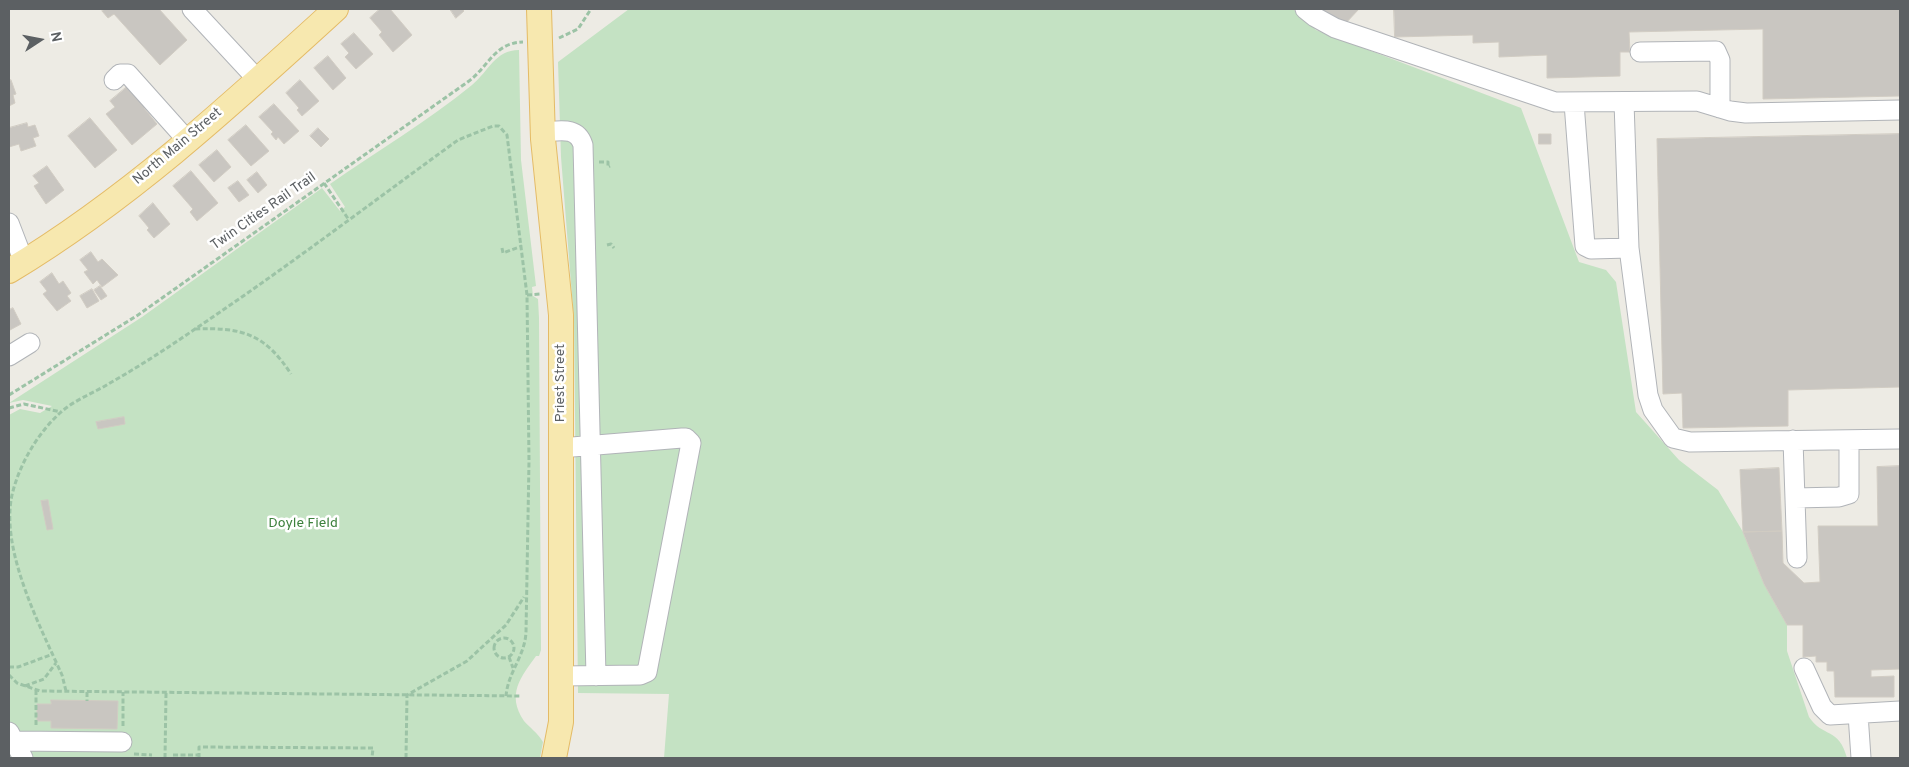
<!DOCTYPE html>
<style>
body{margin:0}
#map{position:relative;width:1909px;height:767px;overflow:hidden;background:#edebe4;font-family:Overpass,sans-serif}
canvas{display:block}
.frame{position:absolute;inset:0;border:10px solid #5c6063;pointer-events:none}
.north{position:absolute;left:15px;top:15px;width:50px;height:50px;-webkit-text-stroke:4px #fff;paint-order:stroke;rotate:79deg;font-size:14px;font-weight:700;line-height:20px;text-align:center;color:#5c6063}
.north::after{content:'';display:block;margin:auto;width:18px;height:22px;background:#5c6063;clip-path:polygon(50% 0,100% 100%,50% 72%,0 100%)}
</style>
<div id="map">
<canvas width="1909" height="767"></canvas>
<div class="frame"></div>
<div class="north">N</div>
</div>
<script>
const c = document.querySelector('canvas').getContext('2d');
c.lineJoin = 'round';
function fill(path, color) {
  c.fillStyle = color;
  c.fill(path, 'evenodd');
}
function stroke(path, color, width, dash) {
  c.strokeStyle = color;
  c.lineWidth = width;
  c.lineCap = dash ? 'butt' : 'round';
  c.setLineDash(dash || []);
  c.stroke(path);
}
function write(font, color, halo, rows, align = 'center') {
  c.font = font + ' Overpass,sans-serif';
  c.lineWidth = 5;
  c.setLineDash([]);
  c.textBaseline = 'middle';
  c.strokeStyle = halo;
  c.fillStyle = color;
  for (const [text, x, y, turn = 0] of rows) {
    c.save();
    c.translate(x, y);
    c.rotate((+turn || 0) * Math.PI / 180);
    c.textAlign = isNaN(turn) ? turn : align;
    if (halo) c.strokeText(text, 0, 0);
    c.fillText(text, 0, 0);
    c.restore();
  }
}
fill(new Path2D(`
 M 629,9 L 1293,9 L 1316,30 L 1521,108 L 1579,262 L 1606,270 L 1616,282 L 1636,412 L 1679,460 L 1718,490 L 1743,532 L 1764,584 L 1787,625 L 1787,651 L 1809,717 C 1823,738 1839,727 1847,758 L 664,758 L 669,694 L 578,693 L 574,321 L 561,157 L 558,62 Z
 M 519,50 L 521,160 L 536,286 L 532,287 L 533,296 L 538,299 L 539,318 L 541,650 L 539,656 L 536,656 C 521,677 506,694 524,721 C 530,728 537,732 543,742 L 540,758 L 9,758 L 9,415 L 20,409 L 40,413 L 52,406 L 23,400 L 9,403 L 142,317 L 322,188 L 340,211 L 345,207 L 330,184 C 377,151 428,121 472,85 C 489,71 495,50 519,50 Z`), '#c4e2c3');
const building = new Path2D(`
 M 105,9 L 159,9 L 187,40 L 160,65 L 114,14 L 108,18 L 102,11 Z
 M 380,9 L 390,9 L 412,35 L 393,52 L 379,35 L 382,32 L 370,18 Z
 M 450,9 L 462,9 L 464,11 L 456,18 Z
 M 1320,9 L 1359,9 L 1344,25 L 1337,18 L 1333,21 Z
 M 1394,9 L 1900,9 L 1900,96 L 1763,99 L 1763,29 L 1629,32 L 1630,52 L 1620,52 L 1620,76 L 1547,78 L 1547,55 L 1499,57 L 1499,42 L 1473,43 L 1473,35 L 1395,37 Z
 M 354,33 L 373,54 L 356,69 L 345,57 L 349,53 L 341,44 Z
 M 328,56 L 346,78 L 333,90 L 314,68 Z
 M 11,80 L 16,94 L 13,95 L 15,103 L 9,106 L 9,81 Z
 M 300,80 L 319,101 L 302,116 L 297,110 L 299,108 L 286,93 Z
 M 128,86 L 148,104 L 144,108 L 157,124 L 132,145 L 106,114 L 115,107 L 110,101 Z
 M 274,104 L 299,131 L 284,144 L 278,137 L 276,140 L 271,134 L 273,132 L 259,117 Z
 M 90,118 L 117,150 L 95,168 L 68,136 Z
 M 27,123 L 28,127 L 35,125 L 39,136 L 33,138 L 36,146 L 21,151 L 19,144 L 9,147 L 9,128 Z
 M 246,125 L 269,151 L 251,166 L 228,140 Z
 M 318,128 L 329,139 L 321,147 L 310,136 Z
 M 1539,134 L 1551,134 L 1551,144 L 1539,144 Z
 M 1900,134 L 1900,387 L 1788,390 L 1788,426 L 1683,428 L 1682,393 L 1663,394 L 1657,139 Z
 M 217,150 L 231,167 L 214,182 L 199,165 Z
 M 47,166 L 64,190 L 46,204 L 34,186 L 39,183 L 33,176 Z
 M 191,171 L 218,203 L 197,221 L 190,212 L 193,209 L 173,186 Z
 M 257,172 L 267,185 L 258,193 L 247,180 Z
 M 238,181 L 249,195 L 239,202 L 228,188 Z
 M 153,203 L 170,224 L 154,238 L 147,230 L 149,228 L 139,216 Z
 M 91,252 L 98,262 L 102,259 L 118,275 L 102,287 L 97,280 L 93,284 L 84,272 L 88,270 L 80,260 Z
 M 52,273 L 59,284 L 63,281 L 71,293 L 67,296 L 71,301 L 57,311 L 43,294 L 47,291 L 40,282 Z
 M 100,286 L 107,296 L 101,300 L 94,290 Z
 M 92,289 L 99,301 L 87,308 L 80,296 Z
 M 13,308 L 21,324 L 10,330 L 9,310 Z
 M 124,417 L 125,424 L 98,429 L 96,422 Z
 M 1900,466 L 1900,669 L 1871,670 L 1871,677 L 1894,676 L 1894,697 L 1835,697 L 1834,671 L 1827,671 L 1827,662 L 1816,662 L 1816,656 L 1803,657 L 1803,625 L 1787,625 L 1764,584 L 1743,532 L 1782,531 L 1783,563 L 1804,583 L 1820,582 L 1818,526 L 1878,526 L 1877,467 Z
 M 1779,468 L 1782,531 L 1743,532 L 1740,470 Z
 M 48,500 L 53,529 L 47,530 L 41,501 Z
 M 51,700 L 118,701 L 117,729 L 51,728 L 51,721 L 37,721 L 37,704 L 51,704 Z`);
fill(building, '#c9c6c1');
stroke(building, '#d1ccc3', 1);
const minor = new Path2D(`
 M 192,9 L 257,79
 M 1305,9 L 1315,17 L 1335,28 L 1555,102 L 1697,101 L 1730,111 L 1746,113 L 1900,110
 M 1640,52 L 1716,51 L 1720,60 L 1720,108
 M 114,80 L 120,74 L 128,74 L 187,140
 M 1624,102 L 1629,248 L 1648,395 L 1653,410 L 1673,438 L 1690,442 L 1900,439
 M 1574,103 L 1585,246 L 1591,249 L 1629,248
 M 543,132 C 560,131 577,126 583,145 L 596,676
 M 9,223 L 24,262
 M 9,356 L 30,343
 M 1793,440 L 1797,558
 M 560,448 L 682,438 L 686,438 L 691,443 L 647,672 L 640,675 L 561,676
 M 1795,498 L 1839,497 L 1849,494 L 1849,440
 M 1804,668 L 1822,707 L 1830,715 L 1900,711
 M 1858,714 L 1861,758
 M 9,732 L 23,758
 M 13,741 L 122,742`);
const major = new Path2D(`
 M 539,9 L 543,139 L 561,315 L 561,722 L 554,758
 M 9,271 C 129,199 233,103 336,9`);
stroke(minor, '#b1b4b8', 21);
stroke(major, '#e4bb66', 26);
stroke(new Path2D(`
 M 559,38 L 578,29 L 591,9
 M 599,162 L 608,162 L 608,167 L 610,166
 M 324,183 L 349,220
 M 607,245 L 611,244 L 614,248
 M 502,248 L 503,253 L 522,246
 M 527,295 L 541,294
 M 195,329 C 242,327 265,334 291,374
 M 9,395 L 138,315 L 469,81 C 489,66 494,43 523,42
 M 9,408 L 24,404 L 61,412
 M494 648a10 10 0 1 1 20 0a10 10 0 1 1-20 0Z
 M 509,657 L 513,668
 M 9,667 L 18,667 L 53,654
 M 9,675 L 17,683 L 40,691 L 521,696
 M 25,686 L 44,679 L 56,663
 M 66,691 L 62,675 C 40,626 0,550 12,495 C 19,465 37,434 60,413 C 74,400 94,393 110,383 C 140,366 169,347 198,327 C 286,268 371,203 458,140 L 493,126 L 499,126 L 507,135 L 527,295 L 529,461 L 526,632 C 525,656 508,672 506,696
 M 87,692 L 87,701
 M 36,725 L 36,690
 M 123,726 L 123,692
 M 134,754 L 152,755
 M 173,755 L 199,755
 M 165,758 L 166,693
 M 199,758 L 199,747 L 373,748 L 372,758
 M 406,758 L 407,695 L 467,661 L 506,625 L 524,597`), '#9cc3a6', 3, [5, 2.5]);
stroke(minor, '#fff', 19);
stroke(major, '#f7e8af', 24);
write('14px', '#5c6063', '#fff', [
 ["North Main Street",178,147,-40],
 ["Twin Cities Rail Trail",264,212,-35],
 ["Priest Street",561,383,-90]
]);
write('14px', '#3d813d', '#fff', [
 ["Doyle Field",303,524]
]);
</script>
